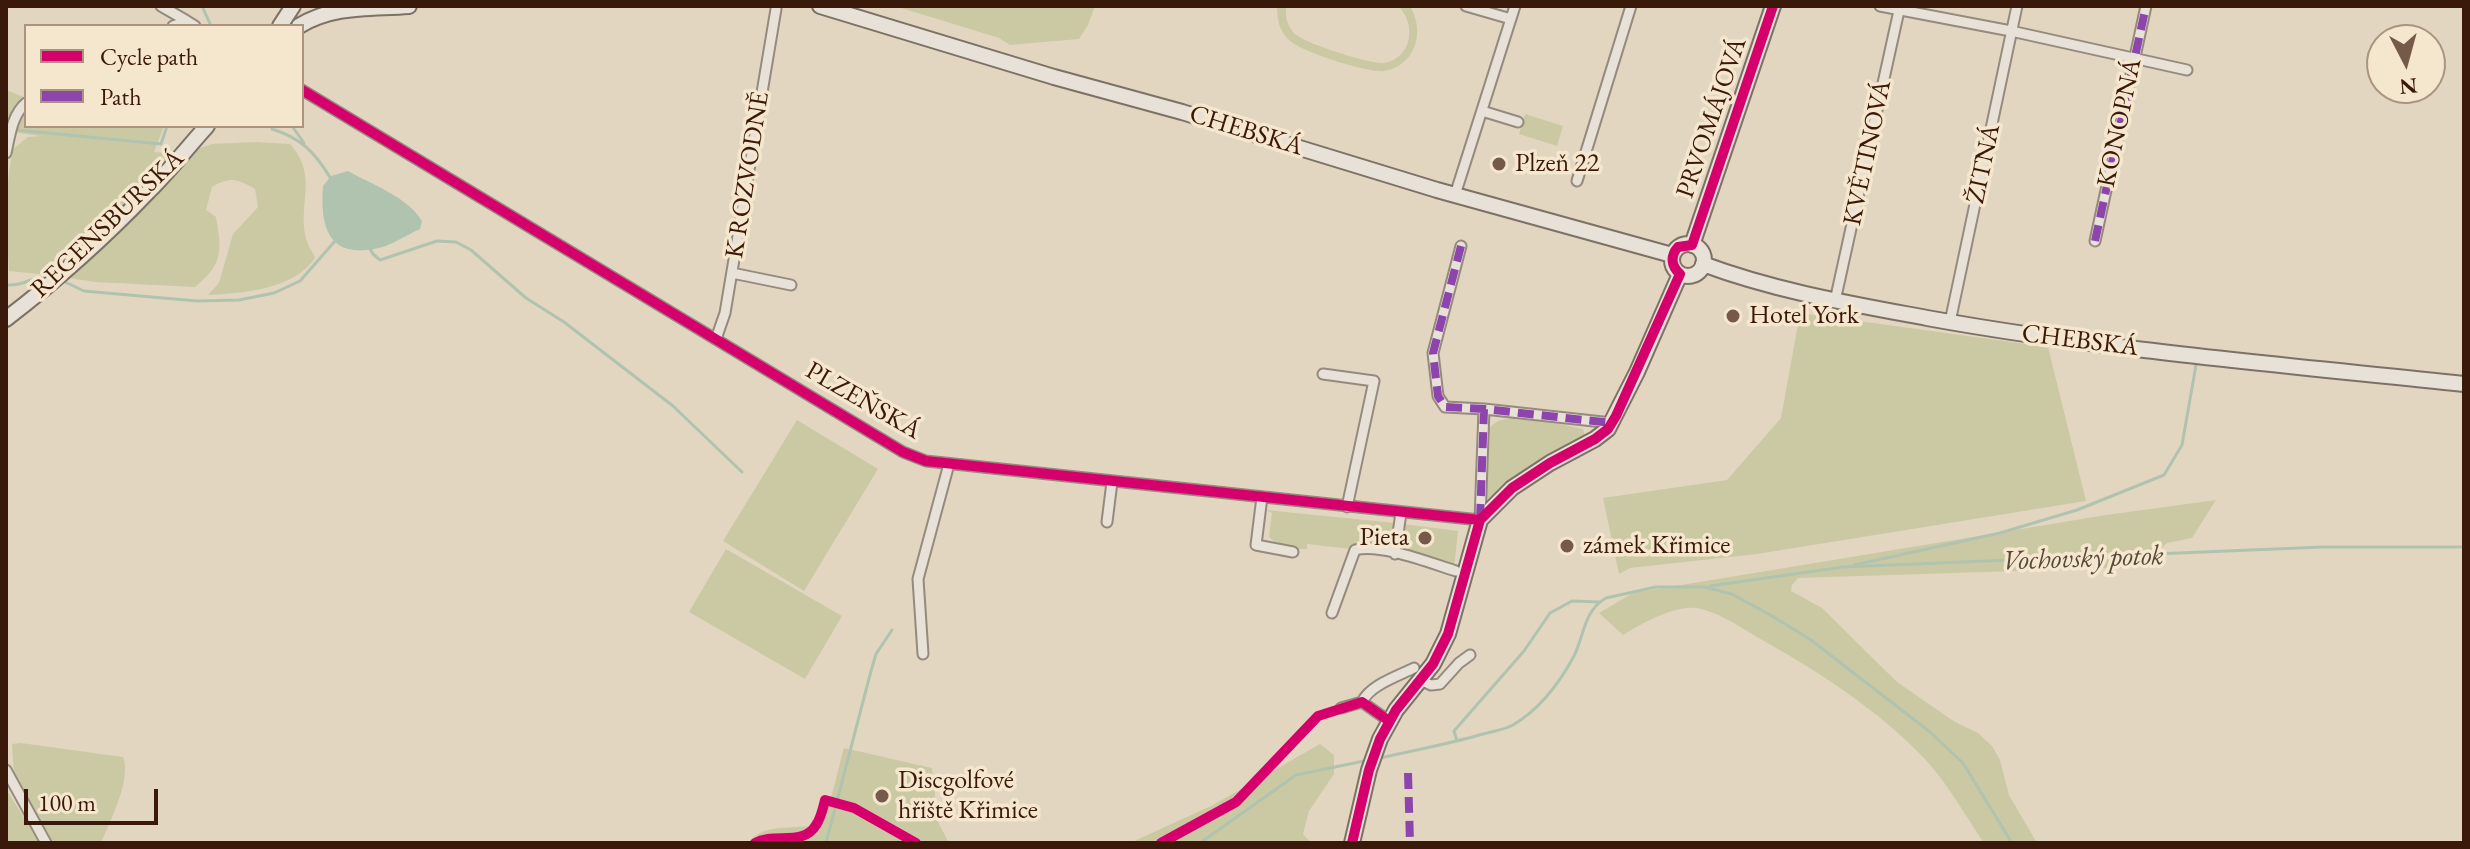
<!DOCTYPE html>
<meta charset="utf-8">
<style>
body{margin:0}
#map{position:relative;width:2470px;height:849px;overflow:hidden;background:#e2d6c1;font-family:"EB Garamond",serif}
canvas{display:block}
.frame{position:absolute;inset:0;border:8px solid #3a180a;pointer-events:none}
.legend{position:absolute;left:24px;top:24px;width:280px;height:104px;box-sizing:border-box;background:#f5e6ce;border:2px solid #aa9480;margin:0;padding:10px 14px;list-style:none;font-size:24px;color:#3a180a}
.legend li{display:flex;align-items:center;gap:16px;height:40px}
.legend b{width:40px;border:2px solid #aa9480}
.north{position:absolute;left:2366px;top:24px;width:80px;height:80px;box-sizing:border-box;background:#f5e6ce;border:2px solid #aa9480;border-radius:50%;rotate:174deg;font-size:22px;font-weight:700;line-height:32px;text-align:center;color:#3a180a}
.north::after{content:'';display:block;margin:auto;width:28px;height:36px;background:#755a4a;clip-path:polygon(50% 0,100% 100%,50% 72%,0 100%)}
.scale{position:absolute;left:24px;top:789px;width:134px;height:36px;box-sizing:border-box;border:4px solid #3a180a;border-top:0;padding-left:10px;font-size:24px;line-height:28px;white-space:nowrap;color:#3a180a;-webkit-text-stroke:6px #f5e6ce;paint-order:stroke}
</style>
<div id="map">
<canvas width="2470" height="849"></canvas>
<div class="frame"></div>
<ul class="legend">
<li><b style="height:10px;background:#d6006c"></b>Cycle path</li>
<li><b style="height:10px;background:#8e44ad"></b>Path</li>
</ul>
<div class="north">N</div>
<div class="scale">100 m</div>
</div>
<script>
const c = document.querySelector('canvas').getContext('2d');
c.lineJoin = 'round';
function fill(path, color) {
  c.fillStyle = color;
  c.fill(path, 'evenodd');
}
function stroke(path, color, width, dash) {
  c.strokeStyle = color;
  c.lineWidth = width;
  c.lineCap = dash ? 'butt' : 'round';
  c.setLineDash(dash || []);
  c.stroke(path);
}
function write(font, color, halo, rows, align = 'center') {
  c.font = font + ' "EB Garamond",serif';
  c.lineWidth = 7;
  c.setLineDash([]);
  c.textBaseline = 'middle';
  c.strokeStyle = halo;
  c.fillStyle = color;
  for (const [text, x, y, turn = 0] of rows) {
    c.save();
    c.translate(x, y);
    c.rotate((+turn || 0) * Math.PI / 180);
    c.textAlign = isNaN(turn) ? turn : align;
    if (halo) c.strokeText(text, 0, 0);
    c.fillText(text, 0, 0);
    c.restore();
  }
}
fill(new Path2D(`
 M 895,6 L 1095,6 L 1088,25 L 1079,39 L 1010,45 L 999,38 Z
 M 1277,6 L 1286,6 C 1285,17 1287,26 1295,34 C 1304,43 1370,64 1383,63 C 1412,59 1417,24 1398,6 L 1411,8 C 1425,33 1415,66 1384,71 C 1368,73 1301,52 1289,40 C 1279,31 1277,19 1277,6 Z
 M 6,90 L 26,98 L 26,126 L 164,126 L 154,152 L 175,154 L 123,208 L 49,275 L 9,271 C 7,230 4,190 13,149 L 28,137 L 40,136 L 13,132 L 19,117 L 6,116 Z
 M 1525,114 L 1563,126 L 1557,146 L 1519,134 Z
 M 257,142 L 290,144 C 320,178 296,205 307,241 C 308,247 313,251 315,258 C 293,290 243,293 208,295 L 219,283 L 233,234 L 258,207 L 255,189 C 238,179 230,176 212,187 L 206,210 L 216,217 C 222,251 223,264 195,287 L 96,282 L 68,278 L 194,150 L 212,144 Z
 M 1800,313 L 2048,347 L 2086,501 L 1757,554 L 1630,568 L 1619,574 L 1603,498 L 1727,480 L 1781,418 Z
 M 1528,417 L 1583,429 L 1585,436 L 1532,465 L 1484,502 L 1487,433 C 1494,416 1512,419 1528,417 Z
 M 797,420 L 878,469 L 804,591 L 723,541 Z
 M 2216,500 L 2192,538 L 2167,543 L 2142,567 L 1798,578 L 1792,585 L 1791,591 L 1822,608 L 1897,682 L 1955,722 L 1978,733 L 1992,746 L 2000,760 L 2009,795 L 2037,843 L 1984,843 C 1965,815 1948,784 1924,758 C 1877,709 1816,670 1757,637 C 1739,626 1718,612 1697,608 C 1675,605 1642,623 1623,635 L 1599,613 L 1633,593 L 2106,515 Z
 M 1266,510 L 1395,523 L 1393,545 L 1391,547 L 1351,549 L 1307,544 L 1307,549 L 1282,549 L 1269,537 L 1272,513 Z
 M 1403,524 L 1458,531 L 1454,568 L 1400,550 Z
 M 726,549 L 842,616 L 805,679 L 689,612 Z
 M 21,743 L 123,757 C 132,779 110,821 101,843 L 49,843 L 14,776 L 12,744 Z
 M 1320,744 L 1334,755 L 1334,774 L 1309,811 L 1303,834 L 1311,843 L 1130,843 L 1213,805 Z
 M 844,748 L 932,768 L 938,822 L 949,843 L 748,843 C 762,824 788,829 809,826 L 814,833 C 830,816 837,771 844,748 Z
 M 6,789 L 40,843 L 6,843 Z`), '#cbc9a4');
fill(new Path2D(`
 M 348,171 C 371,184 408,197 422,221 L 420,229 C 406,235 389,247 374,249 C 327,258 320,224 323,186 L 331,176 Z`), '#b0c3af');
stroke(new Path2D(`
 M 202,6 L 211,26
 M 292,126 L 304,143
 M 272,129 C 301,138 315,152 331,179
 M 16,130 L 161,144 L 167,126
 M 369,247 L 373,254 L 380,260 L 437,241 L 456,242 L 471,250 L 526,298 L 564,322 L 673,406 L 742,472
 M 61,280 L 84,291 L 197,301 L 239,300 L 274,293 L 300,281 L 336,240
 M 9,285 C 25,286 34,275 50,276
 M 1854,565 L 2000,533 L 2077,510 L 2164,475 L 2182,445 L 2196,365
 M 1710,586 L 1843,567 L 2323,547 L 2464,547
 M 1457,741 L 1454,731 L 1524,651 L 1550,613 L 1572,601 L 1599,602
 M 1380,758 C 1415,750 1449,744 1483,734 C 1493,731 1504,730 1513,725 C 1540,709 1559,684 1574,656 C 1584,636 1584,610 1606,598 L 1656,587 L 1704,587 L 1732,594 L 1772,616 L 1811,640 L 1930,732 L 1963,763 L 2012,843
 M 826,843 L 871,671 L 876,654 L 892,630
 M 1200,843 L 1296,775 L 1369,760`), '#b0c3af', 3);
const street = new Path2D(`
 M 161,6 L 187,21
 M 1466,6 L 1511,19
 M 1880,6 L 2011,31 L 2187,70
 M 173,26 L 187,21 L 195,26
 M 302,90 L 903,452 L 926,461 L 1480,520 L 1484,409
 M 1482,111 L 1518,122
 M 6,153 C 10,135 12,115 26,103
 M 1577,181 L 1631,6
 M 1455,195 L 1515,6
 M 2095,241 L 2146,6
 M 1461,246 L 1433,353 L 1438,396 L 1445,407 L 1484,409 L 1612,423
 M 732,273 L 791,285
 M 1835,301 L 1900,6
 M 1950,322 L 2017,6
 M 716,339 L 725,313 L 776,9
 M 1323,374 L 1374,381 L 1347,507
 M 1262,497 L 1256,545 L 1293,552
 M 1107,522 L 1112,482
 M 1395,554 L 1401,513
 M 1332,613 L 1355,550 C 1380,543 1430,563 1456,571
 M 923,654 L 918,579 L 949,464
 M 1420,680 L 1431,685 L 1440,684 L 1459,663 L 1470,655
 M 1362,702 C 1370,685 1398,676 1414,668
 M 1362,702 L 1389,721
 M 1341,708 L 1362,702
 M 6,770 L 46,843`);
const secondary = new Path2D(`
 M 820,6 L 1054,77 L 1182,112 L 1437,190 L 1672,255
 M 280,26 L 293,6
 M 299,26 C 333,5 370,9 409,6
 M1672 260a16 16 0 1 1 32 0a16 16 0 1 1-32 0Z
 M 1692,245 L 1773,6
 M 1703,264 C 1775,291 1852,304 1927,318 C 2104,350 2285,365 2464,384
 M 6,319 C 57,280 105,237 149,191 C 170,170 188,147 207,126
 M 1352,843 L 1369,770 L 1380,739 L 1396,710 L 1433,664 L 1448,634 L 1480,520 L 1512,488 L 1550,463 L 1595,439 L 1608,429 L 1637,372 L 1680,274`);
stroke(street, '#958a7d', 13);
stroke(secondary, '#7d7165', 18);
stroke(street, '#e7e1d7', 9);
stroke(secondary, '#e7e1d7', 14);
stroke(new Path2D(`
 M 2095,241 L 2146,6
 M 1461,246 L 1433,353 L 1438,396 L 1445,407 L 1484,409 L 1612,423
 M 1480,520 L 1484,409
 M 1408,773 L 1410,843`), '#8e44ad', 8, [16, 8]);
stroke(new Path2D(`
 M 302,90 L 903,452 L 926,461 L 1480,520
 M 755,843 C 774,832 803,847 816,825 C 821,818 823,808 825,800 L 854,808 L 916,843
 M 1161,843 L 1236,802 L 1318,716 L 1362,702 L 1389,721
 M 1352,843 L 1369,770 L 1380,739 L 1396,710 L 1433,664 L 1448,634 L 1480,520 L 1512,488 L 1550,463 L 1595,439 L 1608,429 L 1616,416 L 1680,274 C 1671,266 1670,256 1678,247 L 1692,245 L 1773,6`), '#d6006c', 10);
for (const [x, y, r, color] of [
 [1499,164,8,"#755a4a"],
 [1733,316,8,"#755a4a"],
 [1425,538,8,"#755a4a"],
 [1567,546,8,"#755a4a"],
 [882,796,8,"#755a4a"]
]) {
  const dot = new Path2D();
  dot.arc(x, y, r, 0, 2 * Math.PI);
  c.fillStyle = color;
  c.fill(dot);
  stroke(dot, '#f5e6ce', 3);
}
write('26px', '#3a180a', '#f5e6ce', [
 ["PRVOMÁJOVÁ",1712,118,-71],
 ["KONOPNÁ",2120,123,-78],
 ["CHEBSKÁ",1246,131,17],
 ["KVĚTINOVÁ",1868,153,-78],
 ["ŽITNÁ",1984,164,-78],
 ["K ROZVODNĚ",748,175,-81],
 ["REGENSBURSKÁ",108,224,-44],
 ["CHEBSKÁ",2080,341,7],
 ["PLZEŇSKÁ",863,401,30]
]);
write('26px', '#3a180a', '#f5e6ce', [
 ["Plzeň 22",1515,164],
 ["Hotel York",1749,316],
 ["Pieta",1409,538,"right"],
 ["zámek Křimice",1583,546],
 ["Discgolfové",898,781],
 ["hřiště Křimice",898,811]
], 'left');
write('italic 28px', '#574939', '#f5e6ce', [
 ["Vochovský potok",2083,559,-2]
]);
</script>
